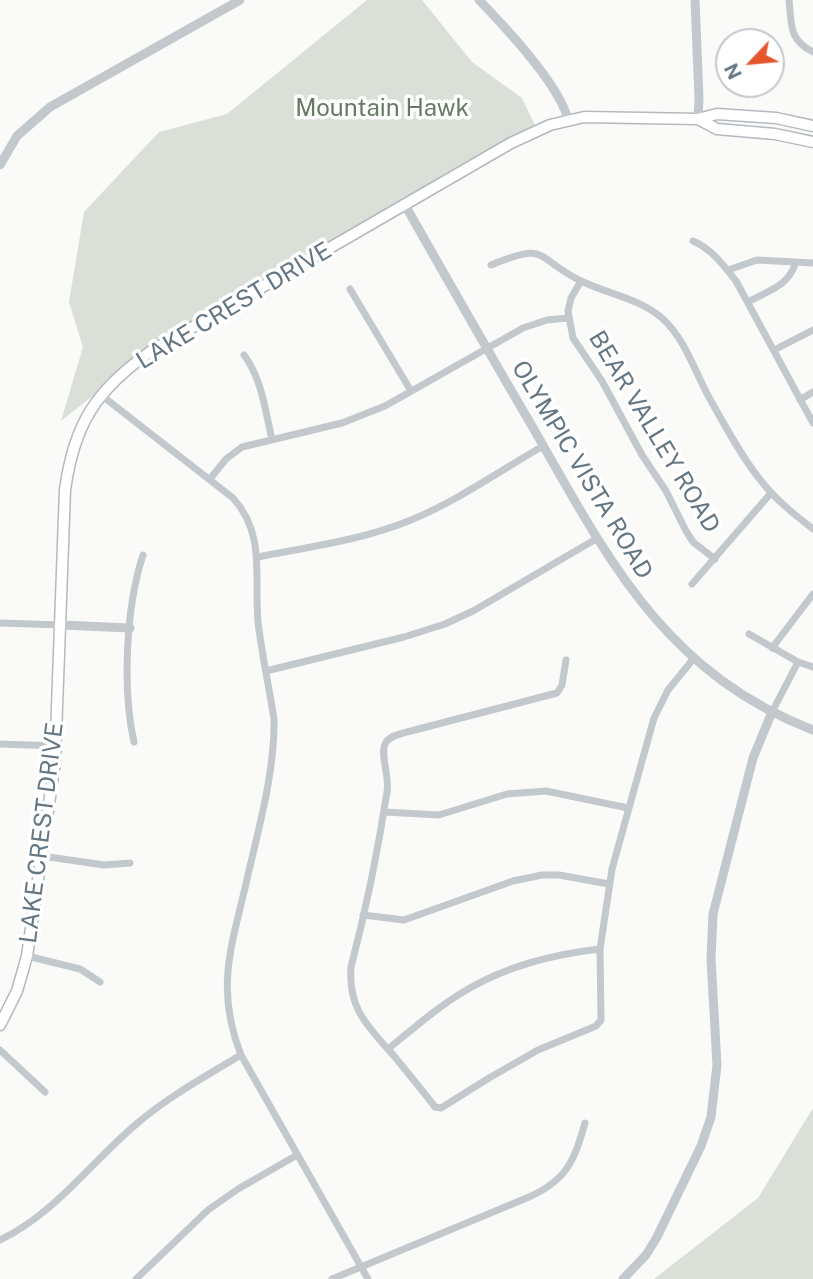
<!DOCTYPE html>
<style>
body{margin:0}
#map{position:relative;width:813px;height:1279px;overflow:hidden;background:#fafaf8;font-family:"Public Sans",sans-serif}
canvas{display:block}
.north{position:absolute;left:715px;top:28px;width:70px;height:70px;box-sizing:border-box;background:#fff;border:2px solid #c1c8cd;border-radius:50%;rotate:244deg;font-size:19px;font-weight:700;line-height:28px;text-align:center;color:#657683}
.north::after{content:'';display:block;margin:auto;width:24px;height:32px;background:#e4572e;clip-path:polygon(50% 0,100% 100%,50% 72%,0 100%)}
</style>
<div id="map">
<canvas width="813" height="1279"></canvas>
<div class="north">N</div>
</div>
<script>
const c = document.querySelector('canvas').getContext('2d');
c.lineJoin = 'round';
function fill(path, color) {
  c.fillStyle = color;
  c.fill(path, 'evenodd');
}
function stroke(path, color, width, dash) {
  c.strokeStyle = color;
  c.lineWidth = width;
  c.lineCap = dash ? 'butt' : 'round';
  c.setLineDash(dash || []);
  c.stroke(path);
}
function write(font, color, halo, rows, align = 'center') {
  c.font = font + ' "Public Sans",sans-serif';
  c.lineWidth = 7;
  c.setLineDash([]);
  c.textBaseline = 'middle';
  c.strokeStyle = halo;
  c.fillStyle = color;
  for (const [text, x, y, turn = 0] of rows) {
    c.save();
    c.translate(x, y);
    c.rotate((+turn || 0) * Math.PI / 180);
    c.textAlign = isNaN(turn) ? turn : align;
    if (halo) c.strokeText(text, 0, 0);
    c.fillText(text, 0, 0);
    c.restore();
  }
}
fill(new Path2D(`
 M 367,0 L 422,0 L 472,62 L 522,98 L 537,130 L 134,363 L 61,421 L 83,347 L 69,302 L 84,212 L 159,132 L 227,114 Z
 M 813,1108 L 813,1279 L 654,1279 L 758,1198 Z`), '#dadfd7');
const secondary = new Path2D(`
 M 698,119 L 717,129 L 775,134 L 813,142
 M 0,1025 L 17,991 L 27,956 L 55,762 L 65,490 C 74,424 96,390 150,352 L 511,143 L 550,125 L 584,117 L 698,119 L 717,114 L 776,118 L 813,126`);
stroke(secondary, '#b3babf', 13);
stroke(new Path2D(`
 M 789,0 C 792,25 788,39 813,52
 M 693,241 C 712,249 724,266 736,281 L 813,423
 M 491,265 C 550,241 534,258 581,281 C 608,294 641,299 663,319 C 686,340 696,375 711,401 C 725,426 744,461 762,482 C 776,500 795,515 813,529
 M 728,270 L 757,260 L 813,263
 M 581,281 L 571,298 L 568,311 L 573,338 L 602,381 L 642,455 L 666,491 L 686,531 L 693,542 L 715,559
 M 350,289 L 411,391
 M 748,302 C 769,290 788,287 796,262
 M 774,350 L 813,330
 M 244,355 C 262,379 265,410 272,439
 M 101,395 L 233,498 C 266,534 254,578 258,622 C 262,655 269,687 274,719 C 275,774 257,834 245,888 C 230,951 216,991 241,1055 L 368,1279
 M 800,400 L 813,392
 M 210,479 L 226,459 L 242,447 L 342,423 L 385,406 L 523,328 L 547,320 L 568,318
 M 258,557 C 308,547 363,540 411,520 C 457,501 500,471 543,446
 M 692,584 L 771,493
 M 0,623 L 61,625
 M 749,634 L 798,662 L 813,667
 M 772,648 L 813,594
 M 566,660 L 562,685 L 557,693 L 407,732 C 400,734 388,736 385,744 C 380,755 390,778 387,792 C 378,850 366,910 351,967 C 348,1010 368,1026 394,1056 C 408,1073 422,1090 435,1107 L 441,1108 L 489,1078 L 538,1050 L 596,1026 L 601,1020 L 600,949 L 612,869 L 654,718 L 668,690 L 694,658
 M 266,671 L 404,637 L 445,624 L 473,611 L 596,539
 M 772,712 L 798,662
 M 134,742 C 122,689 126,607 143,555
 M 0,744 L 57,746
 M 385,812 L 439,815 L 507,794 L 546,791 L 628,808
 M 42,856 L 104,865 L 130,863
 M 363,915 L 404,920 L 513,881 L 542,875 L 559,875 L 609,884
 M 27,956 L 80,969 L 100,982
 M 388,1049 C 414,1028 441,1004 470,988 C 510,965 555,954 600,949
 M 0,1050 L 45,1092
 M 0,1240 C 53,1215 90,1164 134,1126 C 166,1098 204,1077 241,1055
 M 136,1279 L 208,1210 L 238,1189 L 297,1155
 M 332,1279 L 529,1197 C 567,1180 574,1161 585,1123`), '#c3c8cc', 7);
stroke(new Path2D(`
 M 479,0 C 505,27 560,85 568,120
 M 695,0 L 699,98 L 698,119
 M 0,165 L 17,136 L 50,107 L 240,0
 M 405,205 C 447,279 489,353 532,426 C 607,557 663,672 813,730
 M 61,625 L 130,628
 M 623,1279 L 646,1255 L 657,1237 L 701,1146 L 711,1117 L 717,1065 L 711,959 L 713,914 L 753,758 L 772,712`), '#c3c8cc', 9);
stroke(secondary, '#fff', 10);
write('24px', '#687a64', '#fff', [
 ["Mountain Hawk",382,109]
]);
write('24px', '#657683', '#fff', [
 ["LAKE CREST DRIVE",234,306,-31],
 ["BEAR VALLEY ROAD",654,432,59],
 ["OLYMPIC VISTA ROAD",582,470,59],
 ["LAKE CREST DRIVE",42,833,-83]
]);
</script>
